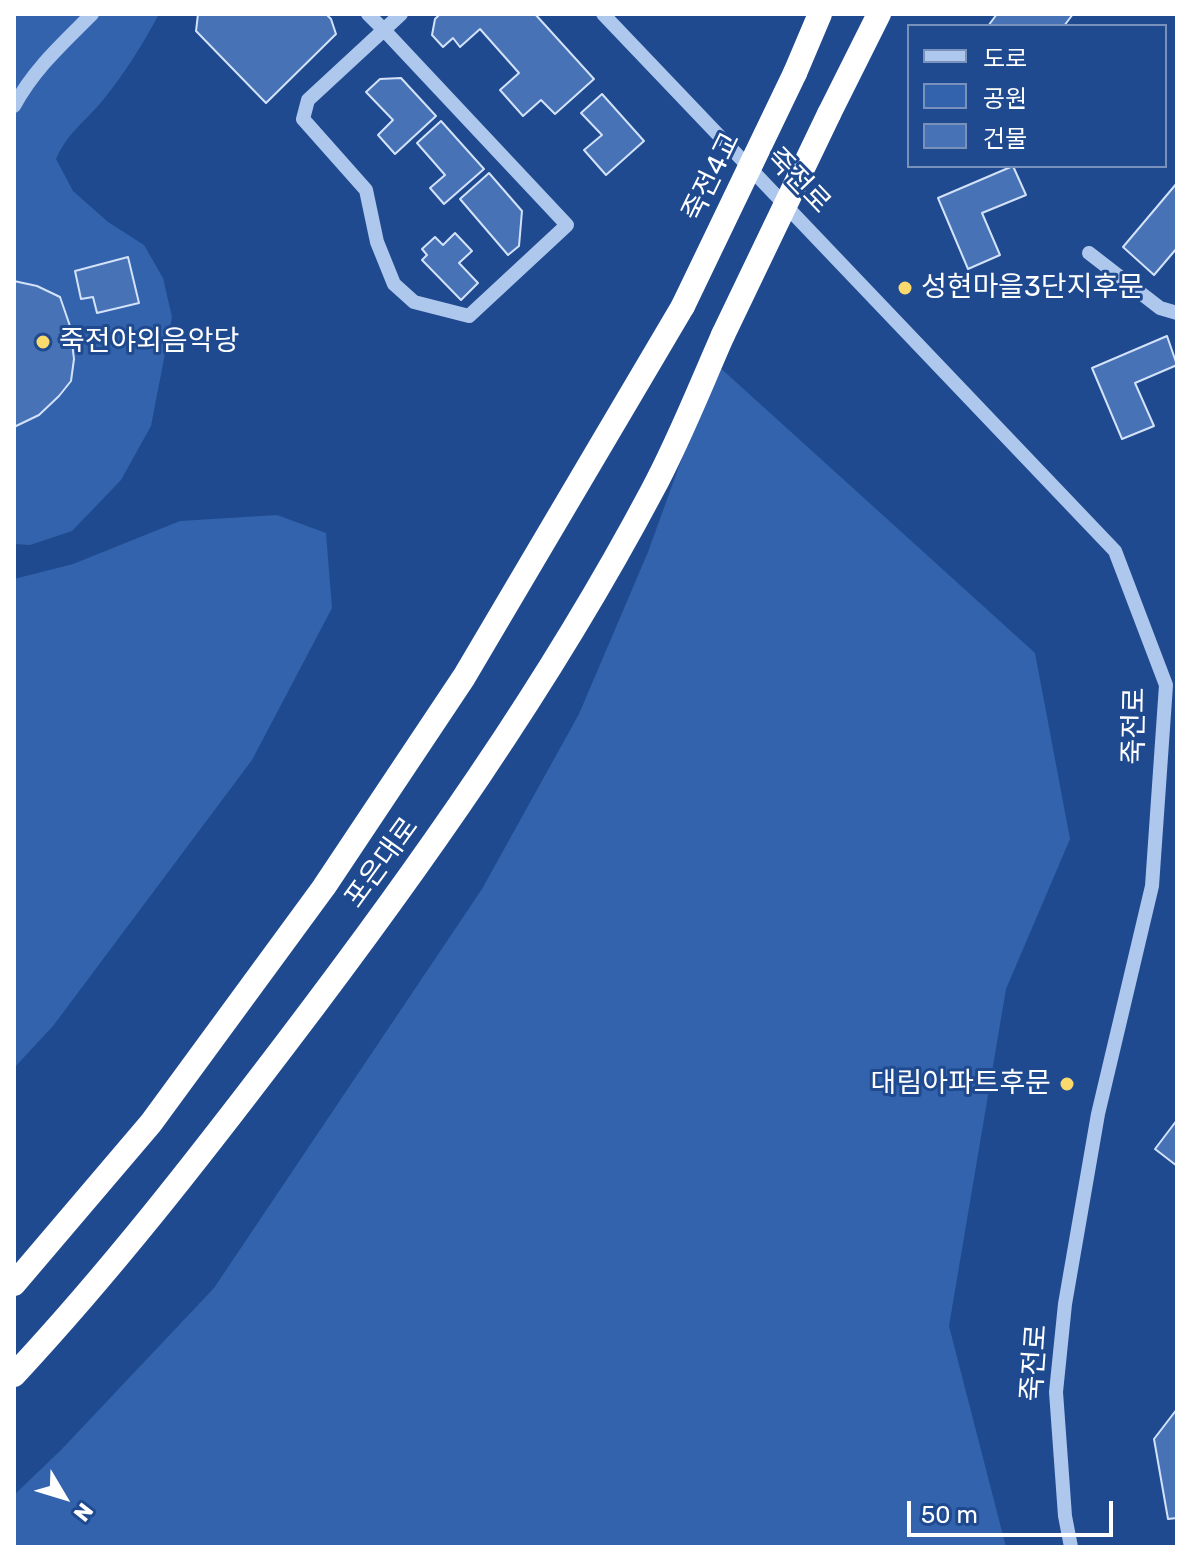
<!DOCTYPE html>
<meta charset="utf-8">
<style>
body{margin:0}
#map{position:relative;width:1191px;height:1561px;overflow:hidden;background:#1f4a8f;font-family:Rubik,"Noto Sans KR",sans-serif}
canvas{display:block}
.frame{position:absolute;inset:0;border:16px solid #fff;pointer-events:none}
.legend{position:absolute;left:907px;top:24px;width:260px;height:144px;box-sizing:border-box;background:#1f4a8f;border:2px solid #7992bc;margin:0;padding:10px 14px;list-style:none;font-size:24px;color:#fff}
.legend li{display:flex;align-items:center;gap:16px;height:40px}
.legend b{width:40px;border:2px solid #7992bc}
.north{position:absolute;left:24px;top:1457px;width:80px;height:80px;-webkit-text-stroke:6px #1f4a8f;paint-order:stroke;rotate:128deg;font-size:22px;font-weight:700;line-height:32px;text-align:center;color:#fff}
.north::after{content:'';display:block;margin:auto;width:28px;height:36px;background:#fff;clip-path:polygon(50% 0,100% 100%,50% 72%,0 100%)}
.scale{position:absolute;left:907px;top:1501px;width:206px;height:36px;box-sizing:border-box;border:4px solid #fff;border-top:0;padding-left:10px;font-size:24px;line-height:28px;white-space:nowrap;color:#fff;-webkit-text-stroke:6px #1f4a8f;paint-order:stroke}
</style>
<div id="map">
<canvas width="1191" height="1561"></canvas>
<div class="frame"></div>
<ul class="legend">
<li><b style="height:10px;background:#aec7ed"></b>도로</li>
<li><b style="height:22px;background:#3263ac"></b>공원</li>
<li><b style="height:22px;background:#4773b6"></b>건물</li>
</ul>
<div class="north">N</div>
<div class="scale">50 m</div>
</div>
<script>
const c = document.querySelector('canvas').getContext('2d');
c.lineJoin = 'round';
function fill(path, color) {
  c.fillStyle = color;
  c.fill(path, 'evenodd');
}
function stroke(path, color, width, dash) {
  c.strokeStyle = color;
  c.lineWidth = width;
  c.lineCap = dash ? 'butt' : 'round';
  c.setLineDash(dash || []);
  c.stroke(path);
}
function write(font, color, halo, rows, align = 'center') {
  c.font = font + ' Rubik,"Noto Sans KR",sans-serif';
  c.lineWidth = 6;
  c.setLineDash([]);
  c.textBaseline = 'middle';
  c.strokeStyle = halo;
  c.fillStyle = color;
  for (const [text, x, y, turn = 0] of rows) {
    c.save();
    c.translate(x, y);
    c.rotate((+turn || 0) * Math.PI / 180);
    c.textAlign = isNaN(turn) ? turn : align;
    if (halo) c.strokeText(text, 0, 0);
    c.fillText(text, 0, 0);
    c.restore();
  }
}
fill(new Path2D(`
 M 14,14 L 159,14 C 143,44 125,73 103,100 C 85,122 68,132 56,159 L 73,191 L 108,222 L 144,245 L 163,278 L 172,317 L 151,426 L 121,480 L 72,531 L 30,545 L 14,544 Z
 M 716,364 L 1035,653 L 1070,839 L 1006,989 L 949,1326 L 1006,1547 L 14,1547 L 14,1495 L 61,1450 L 214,1288 L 482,889 L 579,714 L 648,552 Z
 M 277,515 L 326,533 L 332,608 L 252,760 L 53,1026 L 14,1068 L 14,579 L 73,564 L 180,521 Z`), '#3263ac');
const building = new Path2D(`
 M 198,14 L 326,14 L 331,19 L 336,34 L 266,103 L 196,31 Z
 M 440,14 L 535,14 L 594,79 L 555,114 L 541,100 L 523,116 L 500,90 L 519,73 L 480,29 L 460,47 L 453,38 L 443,47 L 432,35 L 435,19 Z
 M 997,14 L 1073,14 L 1064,26 L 988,26 Z
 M 401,78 L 436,116 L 395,154 L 378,135 L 393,120 L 366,92 L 380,79 Z
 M 602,94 L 644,141 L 606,175 L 584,150 L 602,135 L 581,113 Z
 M 441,121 L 484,169 L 444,204 L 430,188 L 445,175 L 417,143 Z
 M 1013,166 L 1026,195 L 982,213 L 1000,255 L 968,269 L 938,198 Z
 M 489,173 L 522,211 L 519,246 L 508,255 L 460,199 Z
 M 1177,183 L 1177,248 L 1154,275 L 1123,247 Z
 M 455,233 L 472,251 L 459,263 L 478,283 L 461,300 L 422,260 L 427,255 L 422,249 L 435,237 L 443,245 Z
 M 128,257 L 139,303 L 97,313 L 93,297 L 81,299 L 75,271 Z
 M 14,281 L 37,286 L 60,297 L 70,326 L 74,359 L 71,381 L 59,396 L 39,415 L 14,427 Z
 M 1167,336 L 1177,365 L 1135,383 L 1154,426 L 1122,439 L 1092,368 Z
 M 1177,1120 L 1177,1166 L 1155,1149 Z
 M 1177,1409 L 1177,1518 L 1168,1519 L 1154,1439 Z`);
fill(building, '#4773b6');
stroke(building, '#d3e2f9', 2);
stroke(new Path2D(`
 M 368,14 L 384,30 L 567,225 L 469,316 L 414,302 L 394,284 L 377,242 L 366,190 L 303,119 L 308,100 L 401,14
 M 603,14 L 1115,551 L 1166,685 L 1152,886 L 1098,1114 L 1065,1304 L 1056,1392 L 1065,1516 L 1071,1547
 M 14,106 C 34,69 62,44 92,14
 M 1089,253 L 1160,308 L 1177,313`), '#aec7ed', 14);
stroke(new Path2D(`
 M 795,73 L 820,14
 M 829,114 L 879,14
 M 14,1284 L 151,1123 L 324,887 L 464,677 L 683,306
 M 14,1375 C 110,1272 198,1159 284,1046 C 418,870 548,687 652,491 C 679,441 700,387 723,335`), '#fff', 24);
stroke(new Path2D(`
 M 683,306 L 795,73
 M 723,335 L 829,114`), '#fff', 24);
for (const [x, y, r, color] of [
 [905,288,8,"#fbda6d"],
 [43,342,8,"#fbda6d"],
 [1067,1084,8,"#fbda6d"]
]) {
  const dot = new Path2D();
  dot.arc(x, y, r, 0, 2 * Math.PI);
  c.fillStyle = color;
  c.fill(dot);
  stroke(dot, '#1f4a8f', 3);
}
write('28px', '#fff', '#1f4a8f', [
 ["죽전4교",712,177,-64],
 ["죽전로",798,181,46],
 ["죽전로",1135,726,-89],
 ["포은대로",382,863,-54],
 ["죽전로",1035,1363,-86]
]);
write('28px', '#fff', '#1f4a8f', [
 ["성현마을3단지후문",921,288],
 ["죽전야외음악당",59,342],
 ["대림아파트후문",1051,1084,"right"]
], 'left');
</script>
